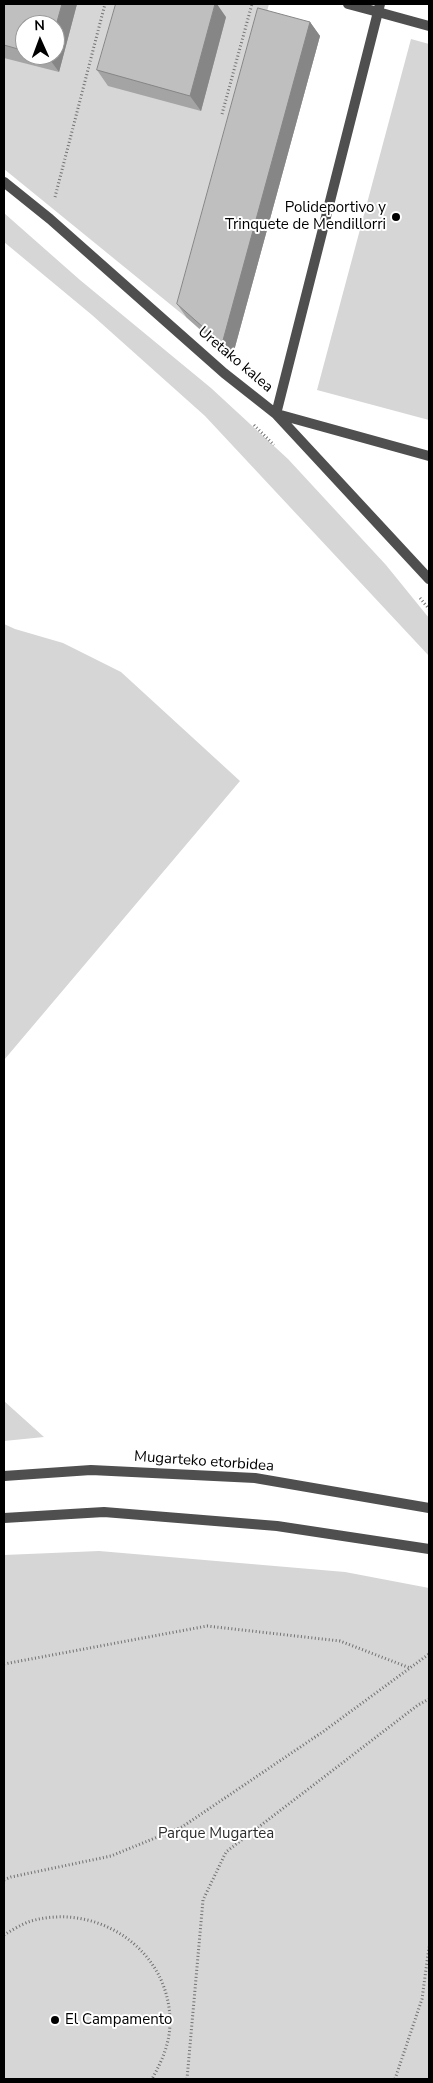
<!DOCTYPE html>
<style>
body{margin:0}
#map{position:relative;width:433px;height:2083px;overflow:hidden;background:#fff;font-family:"Nunito Sans",sans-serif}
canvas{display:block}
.frame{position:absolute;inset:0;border:5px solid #000;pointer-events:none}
.north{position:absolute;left:15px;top:15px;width:50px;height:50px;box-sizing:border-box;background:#fff;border:1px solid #999;border-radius:50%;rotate:358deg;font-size:14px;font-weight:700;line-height:20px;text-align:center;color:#000}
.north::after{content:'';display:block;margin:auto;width:18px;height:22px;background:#000;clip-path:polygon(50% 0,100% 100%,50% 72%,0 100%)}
</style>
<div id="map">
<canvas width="433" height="2083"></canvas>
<div class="frame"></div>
<div class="north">N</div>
</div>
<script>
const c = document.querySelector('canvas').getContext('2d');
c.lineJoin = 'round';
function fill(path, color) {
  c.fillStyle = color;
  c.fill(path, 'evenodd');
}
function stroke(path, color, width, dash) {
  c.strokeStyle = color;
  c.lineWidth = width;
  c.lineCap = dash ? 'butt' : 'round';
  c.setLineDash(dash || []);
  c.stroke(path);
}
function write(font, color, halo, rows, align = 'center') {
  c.font = font + ' "Nunito Sans",sans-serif';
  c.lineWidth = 4;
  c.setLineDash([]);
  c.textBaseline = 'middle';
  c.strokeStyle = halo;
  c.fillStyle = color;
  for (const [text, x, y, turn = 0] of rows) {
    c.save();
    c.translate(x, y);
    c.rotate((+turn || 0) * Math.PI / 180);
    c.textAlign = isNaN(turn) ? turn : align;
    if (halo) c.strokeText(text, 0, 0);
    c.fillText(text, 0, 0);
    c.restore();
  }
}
fill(new Path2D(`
 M 4,4 L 269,4 L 187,318 L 4,169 ZM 25,25 L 55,25 L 55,55 L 25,55 Z
 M 411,39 L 429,44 L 429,420 L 317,390 Z
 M 4,213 L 80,280 L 211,388 L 288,459 L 386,565 L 429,618 L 429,656 L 205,416 L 92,315 L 4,242 Z
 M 4,624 L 15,629 L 63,643 L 121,672 L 240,781 L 4,1060 Z
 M 4,1401 L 44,1437 L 4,1441 Z
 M 99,1551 L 345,1572 L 429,1588 L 429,2079 L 4,2079 L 4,1555 Z`), '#d6d6d6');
stroke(new Path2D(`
 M 222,114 L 252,4
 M 55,197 L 105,4
 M 254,425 L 274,445
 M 420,598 L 429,609
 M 4,1664 L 207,1626 L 340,1641 L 410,1668
 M 4,1880 L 11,1877 L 111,1856 L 182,1827 L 324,1731 L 429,1654
 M 4,1935 C 12,1930 22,1924 31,1921 C 98,1902 170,1950 170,2022 C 170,2043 162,2061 152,2079
 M 187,2079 L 203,1900 L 226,1852 L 418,1705 L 429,1699
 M 395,2079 L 422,1999 L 429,1947`), '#717171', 3, [1, 2.5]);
stroke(new Path2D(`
 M 378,12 L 429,26`), '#4f4f4f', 10);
stroke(new Path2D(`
 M 348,4 L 378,12
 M 4,182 L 50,219 L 224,373 L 276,414 L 429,579
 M 276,414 L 380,4
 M 277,414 L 429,456`), '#4f4f4f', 10);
stroke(new Path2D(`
 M 4,1476 L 91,1470 L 255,1478 L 429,1508
 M 4,1518 L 104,1512 L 277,1526 L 429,1549`), '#4f4f4f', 10);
fill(new Path2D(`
 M 4,4 L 77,4 L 59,72 L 4,58 ZM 25,25 L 55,55 L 25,55 Z
 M 226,17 L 201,111 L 108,86 L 97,70 Z
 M 310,22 L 320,36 L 232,358 L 187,318 L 177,304 Z`), '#a4a4a4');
fill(new Path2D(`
 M 62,4 L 77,4 L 59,72 L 48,57 L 48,55 L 55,55 L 55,29 Z
 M 215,4 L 217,4 L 226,17 L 201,111 L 190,96 Z
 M 310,22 L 320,36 L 232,358 L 222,344 Z`), '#868686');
const building = new Path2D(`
 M 4,4 L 62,4 L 55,29 L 55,25 L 25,25 L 25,51 L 4,45 Z
 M 116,4 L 215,4 L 190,96 L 97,70 Z
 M 258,8 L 310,22 L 222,344 L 177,304 Z`);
fill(building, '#bfbfbf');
stroke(building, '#868686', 1);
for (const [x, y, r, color] of [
 [396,217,5,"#000"],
 [55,2020,5,"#000"]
]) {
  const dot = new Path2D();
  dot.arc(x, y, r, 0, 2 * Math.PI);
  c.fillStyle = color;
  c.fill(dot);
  stroke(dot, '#fff', 2);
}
write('15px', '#000', '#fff', [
 ["Polideportivo y",386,208],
 ["Trinquete de Mendillorri",386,225],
 ["El Campamento",65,2020,"left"]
], 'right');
write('15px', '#000', '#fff', [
 ["Uretako kalea",235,360,40],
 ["Mugarteko etorbidea",204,1462,4]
]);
write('15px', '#2d2d2d', '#fff', [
 ["Parque Mugartea",216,1834]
]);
</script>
